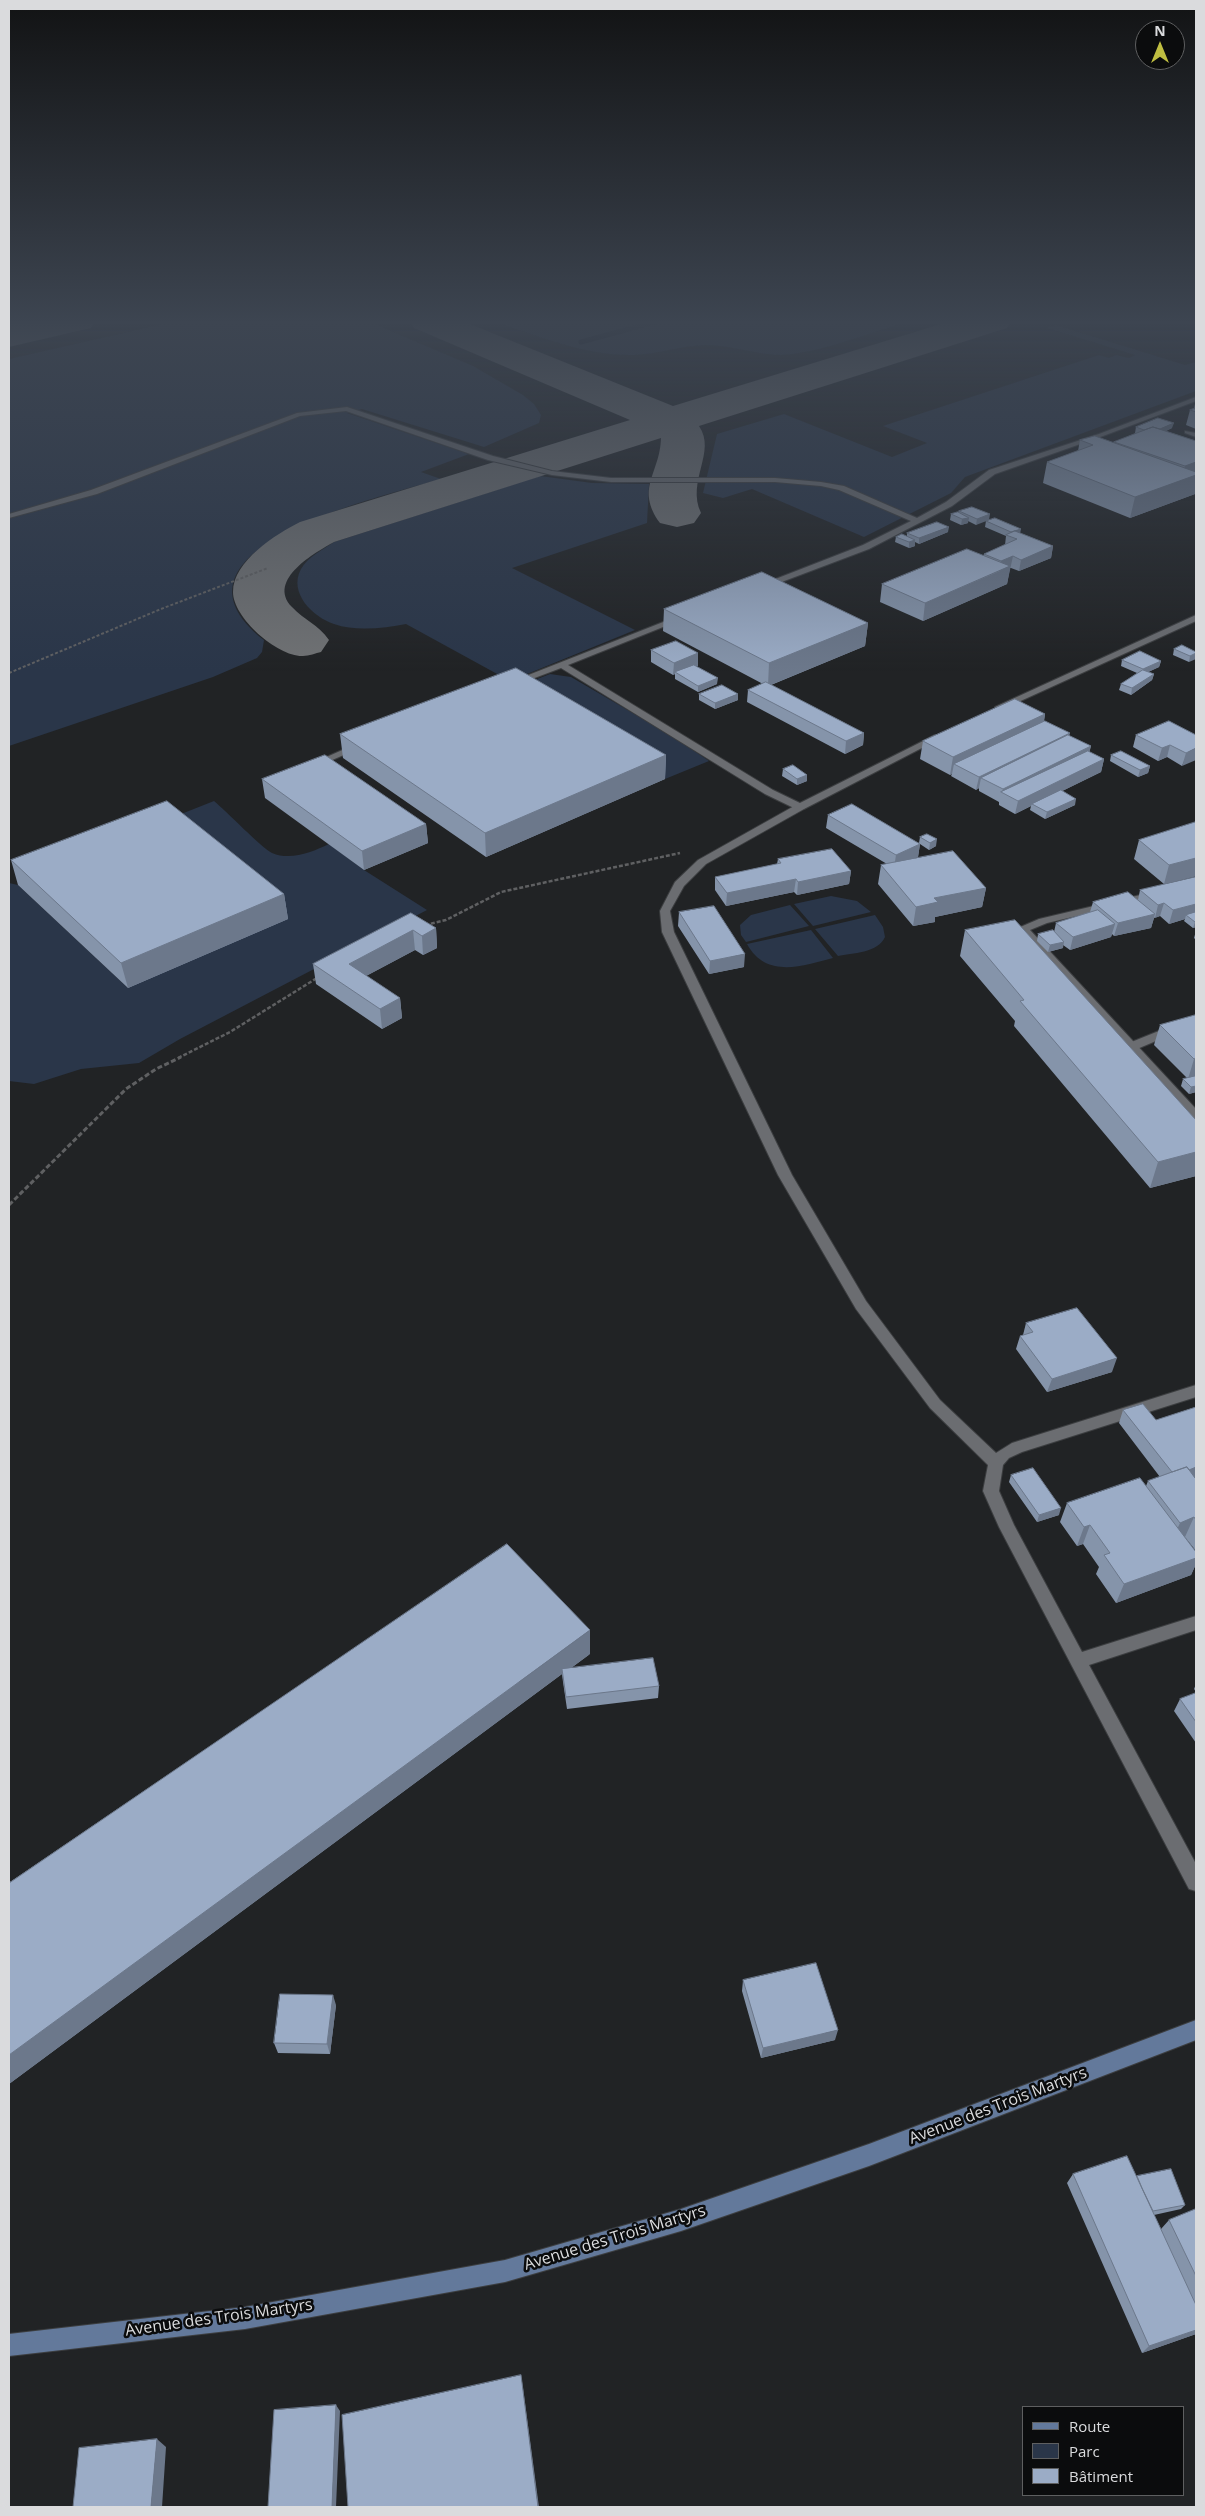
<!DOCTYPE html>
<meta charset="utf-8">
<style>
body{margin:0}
#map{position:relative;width:1205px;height:2516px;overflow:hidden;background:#212325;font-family:"Open Sans",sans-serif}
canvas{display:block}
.frame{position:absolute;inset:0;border:10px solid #dadbdd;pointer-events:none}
.legend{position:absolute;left:1022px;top:2406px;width:162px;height:90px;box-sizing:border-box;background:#0b0c0d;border:1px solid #5e5f60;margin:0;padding:6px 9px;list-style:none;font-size:15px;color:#dadbdd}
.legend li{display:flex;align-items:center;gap:10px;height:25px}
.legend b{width:25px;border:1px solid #5e5f60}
.north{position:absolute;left:1135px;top:20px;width:50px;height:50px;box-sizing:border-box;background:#0b0c0d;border:1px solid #5e5f60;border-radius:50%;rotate:0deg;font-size:14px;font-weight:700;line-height:20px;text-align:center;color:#dadbdd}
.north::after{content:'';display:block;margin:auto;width:18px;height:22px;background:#bfbe41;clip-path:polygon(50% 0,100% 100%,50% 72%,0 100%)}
</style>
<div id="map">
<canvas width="1205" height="2516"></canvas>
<div class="frame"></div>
<ul class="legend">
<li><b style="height:6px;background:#63799b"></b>Route</li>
<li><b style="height:14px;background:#2a3649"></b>Parc</li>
<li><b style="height:14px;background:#9bacc6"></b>Bâtiment</li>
</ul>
<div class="north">N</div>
</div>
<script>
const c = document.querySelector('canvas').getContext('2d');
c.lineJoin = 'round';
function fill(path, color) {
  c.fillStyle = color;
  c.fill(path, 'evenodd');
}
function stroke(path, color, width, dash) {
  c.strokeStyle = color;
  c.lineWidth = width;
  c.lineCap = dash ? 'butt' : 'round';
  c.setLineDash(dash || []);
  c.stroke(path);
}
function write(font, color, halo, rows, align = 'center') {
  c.font = font + ' "Open Sans",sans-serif';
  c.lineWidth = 5;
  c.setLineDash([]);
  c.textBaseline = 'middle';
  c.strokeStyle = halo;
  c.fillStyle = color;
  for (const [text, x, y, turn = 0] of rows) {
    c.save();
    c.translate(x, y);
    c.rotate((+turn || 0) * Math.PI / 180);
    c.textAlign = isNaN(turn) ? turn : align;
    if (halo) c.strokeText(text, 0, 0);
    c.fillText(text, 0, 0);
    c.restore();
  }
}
fill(new Path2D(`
 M 181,320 L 365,320 L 473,366 L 523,395 L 534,404 L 541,415 L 539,423 L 484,447 L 362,409 L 347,413 L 469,454 L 421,472 L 441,479 C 385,496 148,548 264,640 L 262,652 L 257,658 L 213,677 L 9,746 L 9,359 Z
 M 491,320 L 912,320 C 875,331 817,354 781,355 C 756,355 732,345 705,345 C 681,346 658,354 634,355 C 584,356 538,336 491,320 Z
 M 1056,325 L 1185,365 L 1196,362 L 1196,391 L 965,477 L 951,493 L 864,537 L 752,489 L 723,498 L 703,493 L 717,434 L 784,414 L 892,457 L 927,443 L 883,426 L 1099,355 L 1109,358 L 1116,355 L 1129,358 L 1135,355 L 1047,328 Z
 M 540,476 L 592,483 L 649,484 L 647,523 L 512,568 L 635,630 L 510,681 L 406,624 C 384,628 357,632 334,624 C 313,617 288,593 301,569 C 308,557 322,550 334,542 Z
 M 550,674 L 571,677 L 674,737 L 709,761 L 665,779 L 517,691 L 522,685 Z
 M 214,801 C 225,810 263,849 272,853 C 291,861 312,852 329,844 L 364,870 L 427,910 L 180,1039 L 139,1063 L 81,1069 L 34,1084 L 9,1081 L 9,883 L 18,885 L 128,988 L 166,820 Z
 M 831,896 L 857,901 L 871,912 L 813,926 L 794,904 Z
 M 790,905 L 809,926 L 746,942 L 741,935 L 740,925 L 751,915 Z
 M 875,915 L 883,927 L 885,937 C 878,953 852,953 838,956 L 815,929 Z
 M 811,930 L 833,958 C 803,966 766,979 747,944 Z`), '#2a3649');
stroke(new Path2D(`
 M 581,342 L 662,320`), '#01081a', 5);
fill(new Path2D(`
 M 26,320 L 96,320 L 91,328 L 9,347 L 9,323 Z
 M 409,320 L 460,320 L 673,406 L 954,320 L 1012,320 L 1007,328 L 699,426 C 717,452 686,481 701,513 L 694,523 L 677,527 L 660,523 C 635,488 660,474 661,438 L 334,542 C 316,552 266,580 292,607 C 304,620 318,624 329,640 L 321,652 C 316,653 309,656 303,656 C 278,657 233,618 233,592 C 233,561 276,534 300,522 L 630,420 L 414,328 Z`), '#707274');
const service = new Path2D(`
 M 1196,397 L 1196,401 L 1103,436 L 995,474 L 952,506 L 869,549 L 763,589 L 760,589 L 760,585 L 863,545 L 911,521 L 839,490 L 821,486 L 775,482 L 611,482 L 552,475 L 488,460 L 346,411 L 300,416 L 97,494 L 9,518 L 9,514 L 91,490 L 297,413 L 347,407 L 493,456 L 552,471 L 611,478 L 775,478 L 821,482 L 844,486 L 917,518 L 946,502 L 989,470 L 1099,434 Z
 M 1185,431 L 1196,433 L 1196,437 L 1185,433 Z
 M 676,617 L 683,619 L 568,665 L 773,790 L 804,805 L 804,809 L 796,809 L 765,794 L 561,668 L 516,685 L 508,683 Z
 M 356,744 L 364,746 L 330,761 L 322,759 Z
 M 1196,1016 L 1196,1024 L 1137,1049 L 1129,1049 L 1127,1046 L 1129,1043 Z`);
const minor = new Path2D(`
 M 1196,615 L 1196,621 L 1003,709 L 995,707 Z
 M 935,735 L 943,737 L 804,809 L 706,864 L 684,886 L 670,911 L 674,932 L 792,1175 L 866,1301 L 940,1400 L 996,1453 L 1012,1443 L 1196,1385 L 1196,1397 L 1022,1452 L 1009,1458 L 1003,1465 L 999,1491 L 1014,1525 L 1082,1652 L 1196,1616 L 1196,1630 L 1089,1665 L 1196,1864 L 1196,1891 L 1189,1889 L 999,1527 L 983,1491 L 988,1465 L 930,1408 L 856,1309 L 778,1175 L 662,932 L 660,911 L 675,882 L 698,860 L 796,805 Z
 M 1157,891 L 1161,892 L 1161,896 L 1047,923 L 1030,930 L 1196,1109 L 1196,1121 L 1192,1120 L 1129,1049 L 1021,934 L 1018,928 L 1039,919 Z`);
const secondary = new Path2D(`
 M 1196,2020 L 1196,2040 L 869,2166 L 681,2231 L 505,2282 L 245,2329 L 9,2356 L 9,2334 L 245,2307 L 505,2260 L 681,2209 L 869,2144 Z`);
stroke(service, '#3c3e40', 2);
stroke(minor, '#3c3e40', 2);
stroke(secondary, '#3c3e40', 2);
stroke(new Path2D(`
 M 9,673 L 161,609 L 268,568`), '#5f6062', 2, [3, 2]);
stroke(new Path2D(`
 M 425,925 L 446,920 L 501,892 L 680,853
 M 178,1058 L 230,1032 L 317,978`), '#5f6062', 2.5, [4, 2]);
stroke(new Path2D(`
 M 9,1205 L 126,1089 L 156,1069 L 181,1057`), '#5f6062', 3, [5, 2.5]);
fill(service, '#6b6d71');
fill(minor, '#6b6d71');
fill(secondary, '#63799b');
fill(new Path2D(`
 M 1195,404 L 1196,404 L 1196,429 L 1186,425 L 1190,410 L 1194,408 Z
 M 1136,427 L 1172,428 L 1166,431 L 1196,441 L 1196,489 L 1195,494 L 1130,518 L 1043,483 L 1047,462 L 1078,451 L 1080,440 L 1113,443 L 1114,442 L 1136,433 L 1135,433 Z
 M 959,511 L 990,514 L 976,525 L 968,521 L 968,523 L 961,525 L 950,520 L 951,514 L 958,512 Z
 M 986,521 L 1020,533 L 1053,546 L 1051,558 L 1019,571 L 1011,568 L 1010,568 L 1007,584 L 923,621 L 880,602 L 882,584 L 983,556 L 984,554 L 1005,545 L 1006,536 L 985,527 Z
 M 948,532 L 919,544 L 915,542 L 915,546 L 909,548 L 895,542 L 896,537 L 907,536 L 907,533 Z
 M 664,609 L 868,623 L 865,646 L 771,685 L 864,733 L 863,745 L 845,754 L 747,702 L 748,690 L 763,684 L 663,631 Z
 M 1174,649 L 1196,652 L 1189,662 L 1173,655 Z
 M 651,650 L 698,653 L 698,666 L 696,666 L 717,684 L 698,692 L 675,679 L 675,674 L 673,675 L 651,662 Z
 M 1122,660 L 1161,661 L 1159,667 L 1148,672 L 1154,674 L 1152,680 L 1131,695 L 1119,690 L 1121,684 L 1137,673 L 1121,666 Z
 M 699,694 L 738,700 L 715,709 L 699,700 Z
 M 1045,714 L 1044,721 L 1069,736 L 1091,746 L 1089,752 L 1104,759 L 1101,772 L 1062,791 L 1075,805 L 1045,819 L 1030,810 L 1031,806 L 1015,814 L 999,805 L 999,802 L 979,791 L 979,788 L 976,790 L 951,776 L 952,774 L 950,775 L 920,759 L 923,741 Z
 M 340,734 L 666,755 L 665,779 L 486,857 L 343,758 Z
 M 1136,735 L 1196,735 L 1182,766 L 1167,757 L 1158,761 L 1133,747 Z
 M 1111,755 L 1150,766 L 1148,773 L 1138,777 L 1110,761 Z
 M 783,769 L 807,775 L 807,781 L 797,785 L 782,776 Z
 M 262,779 L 426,824 L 428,843 L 364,870 L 265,798 Z
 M 828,815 L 919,843 L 920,837 L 936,846 L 929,850 L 920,844 L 918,857 L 914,858 L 986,888 L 982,907 L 935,917 L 935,922 L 913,926 L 878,884 L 881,865 L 887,864 L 826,828 Z
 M 1196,822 L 1196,876 L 1164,884 L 1134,859 L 1139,840 Z
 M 778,859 L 851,871 L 849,884 L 797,895 L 794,892 L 726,906 L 715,890 L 715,877 L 777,864 Z
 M 11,860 L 284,894 L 288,919 L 128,988 L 18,885 Z
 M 1196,877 L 1196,927 L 1193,928 L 1184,921 L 1185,919 L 1169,924 L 1160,916 L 1154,918 L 1151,928 L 1114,936 L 1112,934 L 1111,937 L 1070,950 L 1063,945 L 1063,948 L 1048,952 L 1037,941 L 1038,934 L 1054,932 L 1056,923 L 1090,912 L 1093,902 L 1138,900 L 1140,890 Z
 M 679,912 L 744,967 L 709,974 L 678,926 Z
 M 411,913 L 436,928 L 437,948 L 423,955 L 415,950 L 366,976 L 400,998 L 402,1018 L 382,1029 L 316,984 L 313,964 Z
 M 965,930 L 1196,1120 L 1196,1176 L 1150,1188 L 1014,1026 L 1015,1021 L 960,956 Z
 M 1196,931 L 1196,940 L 1194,938 Z
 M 1196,1015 L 1196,1092 L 1189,1094 L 1181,1086 L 1183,1079 L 1187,1078 L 1154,1045 L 1160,1025 Z
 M 1026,1323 L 1112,1372 L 1047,1392 L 1016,1349 L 1020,1336 L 1023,1335 Z
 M 1196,1407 L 1196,1551 L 1185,1537 L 1196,1552 L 1196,1564 L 1191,1575 L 1116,1603 L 1096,1574 L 1099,1567 L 1083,1544 L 1077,1546 L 1060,1522 L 1067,1503 L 1146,1486 L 1148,1481 L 1160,1477 L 1119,1423 L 1123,1410 L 1156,1420 Z
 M 1011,1475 L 1059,1515 L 1037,1522 L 1009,1482 Z
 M 590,1654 L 571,1668 L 659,1686 L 658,1698 L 567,1709 L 563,1682 L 562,1674 L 9,2084 L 9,1880 L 10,1882 Z
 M 1196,1684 L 1196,1692 L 1194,1689 Z
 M 1196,1693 L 1196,1743 L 1174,1711 L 1180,1699 Z
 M 743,1980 L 835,2040 L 761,2058 L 742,1991 Z
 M 336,2005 L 330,2054 L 278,2053 L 274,2043 Z
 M 1073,2174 L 1136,2177 L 1137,2176 L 1185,2205 L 1181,2209 L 1154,2215 L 1161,2229 L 1169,2220 L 1196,2209 L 1196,2334 L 1142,2353 L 1067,2183 Z`), '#8594aa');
fill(new Path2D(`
 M 1174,423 L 1172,428 L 1151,438 L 1152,432 Z
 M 1196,462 L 1196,489 L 1195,494 L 1130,518 L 1135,497 L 1181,480 L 1185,466 Z
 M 990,514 L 989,520 L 976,525 L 977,519 Z
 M 969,518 L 968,523 L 961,525 L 962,519 Z
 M 949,527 L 948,532 L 919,544 L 919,538 Z
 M 1021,529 L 1020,534 L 1010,537 L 1011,532 Z
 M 915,540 L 915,546 L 909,548 L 909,542 Z
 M 1053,546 L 1051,558 L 1019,571 L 1021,560 Z
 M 1013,556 L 1007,584 L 923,621 L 925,603 L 1000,571 L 1001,561 Z
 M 868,623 L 865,646 L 768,686 L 769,663 Z
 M 698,653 L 698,666 L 677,673 L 675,672 L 675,674 L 673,675 L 674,663 Z
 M 1196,653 L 1196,659 L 1189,662 L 1190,656 Z
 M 1161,661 L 1159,667 L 1142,675 L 1143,669 Z
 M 1154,674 L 1152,680 L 1131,695 L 1132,688 Z
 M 718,678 L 717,684 L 698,692 L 698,686 Z
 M 738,694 L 738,700 L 715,709 L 715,703 Z
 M 1045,714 L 1042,733 L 954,764 L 952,774 L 950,775 L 953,757 Z
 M 864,733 L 863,745 L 845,754 L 846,741 Z
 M 1070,733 L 1067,746 L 981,778 L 979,788 L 976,790 L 979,777 Z
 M 1170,745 L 1167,757 L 1158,761 L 1162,748 Z
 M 1091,746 L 1088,758 L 1002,792 L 1003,789 Z
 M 1196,748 L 1196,760 L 1182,766 L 1186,753 Z
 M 666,755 L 665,779 L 486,857 L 485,833 Z
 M 1104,759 L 1101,772 L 1034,805 L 1032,804 L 1031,806 L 1015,814 L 1018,801 Z
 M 1150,766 L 1148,773 L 1138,777 L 1140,770 Z
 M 807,775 L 807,781 L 797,785 L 797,779 Z
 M 1076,799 L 1075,805 L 1045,819 L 1047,812 Z
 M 426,824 L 428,843 L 364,870 L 362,851 Z
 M 937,839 L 936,846 L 929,850 L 930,843 Z
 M 920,844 L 918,857 L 894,868 L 896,855 Z
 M 1196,858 L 1196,876 L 1164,884 L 1169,865 Z
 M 851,871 L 849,884 L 797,895 L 798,882 Z
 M 796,879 L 794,892 L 726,906 L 727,893 Z
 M 986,888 L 982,907 L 935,917 L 935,922 L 913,926 L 916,907 L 934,898 Z
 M 284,894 L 288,919 L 128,988 L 121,963 Z
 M 1164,903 L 1160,916 L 1155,918 L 1158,905 Z
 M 1196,904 L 1196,916 L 1186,915 L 1185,919 L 1169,924 L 1173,910 Z
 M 1155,914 L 1151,928 L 1114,936 L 1118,923 Z
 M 1196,921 L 1196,927 L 1193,928 L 1195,922 Z
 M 1115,924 L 1111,937 L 1070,950 L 1073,937 Z
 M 436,928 L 437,948 L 423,955 L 422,936 Z
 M 413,930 L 415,950 L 351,984 L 349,964 Z
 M 1064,942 L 1063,948 L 1048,952 L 1050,945 Z
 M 745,954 L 744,967 L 709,974 L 710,961 Z
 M 400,998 L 402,1018 L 382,1029 L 380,1009 Z
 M 1196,1058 L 1196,1076 L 1188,1079 L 1194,1059 Z
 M 1196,1086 L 1196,1092 L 1189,1094 L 1191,1087 Z
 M 1196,1152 L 1196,1176 L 1150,1188 L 1158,1162 Z
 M 1117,1358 L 1112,1372 L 1047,1392 L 1052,1379 Z
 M 1196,1467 L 1196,1479 L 1174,1475 Z
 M 1061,1508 L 1059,1515 L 1037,1522 L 1039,1515 Z
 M 1194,1517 L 1185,1537 L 1171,1542 L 1180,1523 Z
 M 1090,1525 L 1083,1544 L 1077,1546 L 1084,1527 Z
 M 1196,1558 L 1196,1564 L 1191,1575 L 1116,1603 L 1124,1584 Z
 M 590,1630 L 590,1654 L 563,1674 L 562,1669 L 562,1674 L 9,2084 L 9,2055 Z
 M 333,1995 L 336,2005 L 330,2054 L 327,2044 Z
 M 838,2030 L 835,2040 L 761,2058 L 763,2048 Z
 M 1196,2330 L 1196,2334 L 1142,2353 L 1149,2346 Z
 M 521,2375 L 523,2388 L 539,2507 L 538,2507 Z
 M 336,2405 L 340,2411 L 336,2507 L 332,2507 Z
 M 157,2439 L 166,2447 L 162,2507 L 151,2507 Z`), '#6c788b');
const building = new Path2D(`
 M 1196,408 L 1196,412 L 1190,410 Z
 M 1158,418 L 1174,423 L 1160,429 L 1153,427 L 1144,430 L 1136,427 Z
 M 1153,427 L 1196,441 L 1196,462 L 1185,466 L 1114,442 Z
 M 1095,436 L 1196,472 L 1196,475 L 1135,497 L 1047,462 L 1093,445 L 1080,440 Z
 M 972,507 L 990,514 L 977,519 L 959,511 Z
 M 958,512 L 969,518 L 962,519 L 951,514 Z
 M 995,518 L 1021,529 L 1011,532 L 986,521 Z
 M 937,522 L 949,527 L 919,538 L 907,533 Z
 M 1015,531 L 1053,546 L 1021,560 L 1013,556 L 1001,561 L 984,554 L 1017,539 L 1006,535 Z
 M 902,534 L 915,540 L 909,542 L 896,537 Z
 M 967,549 L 1010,566 L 925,603 L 882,584 Z
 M 762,572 L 868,623 L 769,663 L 664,609 Z
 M 676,641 L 698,653 L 674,663 L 651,650 Z
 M 1182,645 L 1196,652 L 1196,653 L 1190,656 L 1174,649 Z
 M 1140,651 L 1161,661 L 1143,669 L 1122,660 Z
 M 694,665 L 718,678 L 698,686 L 675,672 Z
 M 516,668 L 666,755 L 485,833 L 340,734 Z
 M 1143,670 L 1154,674 L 1132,688 L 1121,684 Z
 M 766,682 L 864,733 L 846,741 L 748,690 Z
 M 722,685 L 738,694 L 715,703 L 699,694 Z
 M 1015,699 L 1045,714 L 953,757 L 923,741 Z
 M 1045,721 L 1070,733 L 979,777 L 954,764 Z
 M 1169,721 L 1196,735 L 1196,748 L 1186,753 L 1170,745 L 1162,748 L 1136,735 Z
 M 1068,735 L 1091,746 L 1003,789 L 981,778 Z
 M 1088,751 L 1104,759 L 1018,801 L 1001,792 Z
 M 1121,751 L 1150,766 L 1140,770 L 1111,755 Z
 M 325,755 L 426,824 L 362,851 L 262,779 Z
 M 793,765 L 807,775 L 797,779 L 783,769 Z
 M 1061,790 L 1076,799 L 1047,812 L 1032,804 Z
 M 167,801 L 284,894 L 121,963 L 11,860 Z
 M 852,804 L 920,844 L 896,855 L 828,815 Z
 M 1196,822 L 1196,858 L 1169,865 L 1139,840 Z
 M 927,834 L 937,839 L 930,843 L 920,837 Z
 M 832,849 L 851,871 L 798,882 L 796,879 L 727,893 L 715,877 L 781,863 L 778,859 Z
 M 953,851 L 986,888 L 934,898 L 938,902 L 916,907 L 881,865 Z
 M 1196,877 L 1196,904 L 1173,910 L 1164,903 L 1158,905 L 1140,890 Z
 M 1128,892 L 1155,914 L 1118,923 L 1093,902 Z
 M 714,906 L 745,954 L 710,961 L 679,912 Z
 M 1098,910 L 1115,924 L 1073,937 L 1056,923 Z
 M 1196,912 L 1196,921 L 1195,922 L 1186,915 Z
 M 411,913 L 436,928 L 422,936 L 413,930 L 349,964 L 400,998 L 380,1009 L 313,964 Z
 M 1015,920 L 1196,1120 L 1196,1152 L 1158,1162 L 1020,1001 L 1024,1000 L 965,930 Z
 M 1053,930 L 1064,942 L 1050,945 L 1038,934 Z
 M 1196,1015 L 1196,1058 L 1194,1059 L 1160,1025 Z
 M 1196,1076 L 1196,1086 L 1191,1087 L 1183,1079 Z
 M 1077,1308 L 1117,1358 L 1052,1379 L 1020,1336 L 1033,1332 L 1026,1323 Z
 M 1143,1404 L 1156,1420 L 1196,1407 L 1196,1467 L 1189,1470 L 1187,1467 L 1172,1472 L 1123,1410 Z
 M 1187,1467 L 1195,1478 L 1196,1478 L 1196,1520 L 1194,1517 L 1180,1523 L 1148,1481 Z
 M 1033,1468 L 1061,1508 L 1039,1515 L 1011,1475 Z
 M 1140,1478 L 1196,1552 L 1196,1558 L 1124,1584 L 1104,1555 L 1110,1553 L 1090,1525 L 1084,1527 L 1067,1503 Z
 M 507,1544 L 590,1630 L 9,2055 L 9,1880 L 10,1882 Z
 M 653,1658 L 659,1686 L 566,1697 L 562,1669 Z
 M 1196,1693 L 1196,1722 L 1180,1699 Z
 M 816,1963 L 838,2030 L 763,2048 L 743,1980 Z
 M 280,1994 L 333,1995 L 327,2044 L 274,2043 Z
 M 1127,2156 L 1196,2305 L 1196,2330 L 1149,2346 L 1073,2174 Z
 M 1171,2169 L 1185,2205 L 1153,2211 L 1142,2188 L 1137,2176 Z
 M 1196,2209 L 1196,2276 L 1169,2220 Z
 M 521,2375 L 538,2507 L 348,2507 L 342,2415 Z
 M 336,2405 L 332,2507 L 268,2507 L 274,2410 Z
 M 157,2439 L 151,2507 L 73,2507 L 79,2448 Z`);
fill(building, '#9bacc6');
stroke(building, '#6c788b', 1);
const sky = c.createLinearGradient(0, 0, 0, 672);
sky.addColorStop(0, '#121314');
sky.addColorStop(0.48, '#3d4551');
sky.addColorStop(1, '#3d455100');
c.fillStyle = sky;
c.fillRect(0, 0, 1205, 672);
write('16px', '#dadbdd', '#0b0c0d', [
 ["Avenue des Trois Martyrs",998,2106,-21],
 ["Avenue des Trois Martyrs",615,2238,-17],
 ["Avenue des Trois Martyrs",219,2318,-8]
]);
</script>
